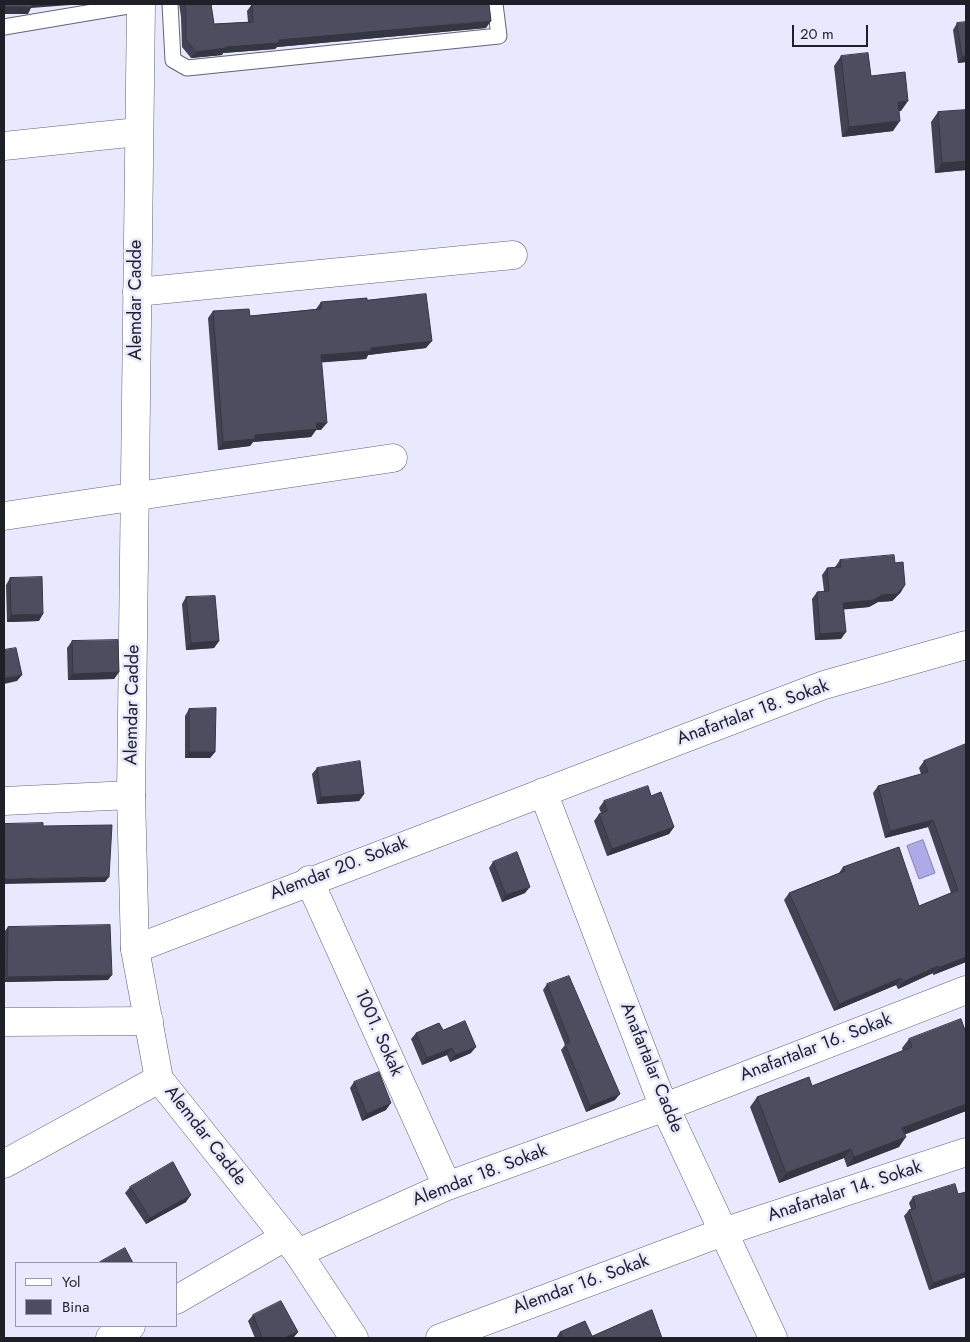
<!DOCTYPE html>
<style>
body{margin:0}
#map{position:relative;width:970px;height:1342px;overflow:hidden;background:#e9e8ff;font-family:Jost,sans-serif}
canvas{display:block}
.frame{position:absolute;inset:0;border:5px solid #1f1f27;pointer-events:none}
.legend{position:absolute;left:15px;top:1262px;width:162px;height:65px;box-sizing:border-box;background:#e9e8ff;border:1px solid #9898a9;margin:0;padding:6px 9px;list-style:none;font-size:15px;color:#1f1f27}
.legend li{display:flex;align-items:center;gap:10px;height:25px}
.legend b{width:25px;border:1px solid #9898a9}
.scale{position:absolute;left:792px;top:25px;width:76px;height:22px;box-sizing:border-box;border:2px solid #1f1f27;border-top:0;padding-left:6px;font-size:15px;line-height:18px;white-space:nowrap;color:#1f1f27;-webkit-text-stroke:4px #e9e8ff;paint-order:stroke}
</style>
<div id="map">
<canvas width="970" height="1342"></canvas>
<div class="frame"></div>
<ul class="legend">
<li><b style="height:6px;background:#fff"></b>Yol</li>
<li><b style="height:14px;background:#4d4d5f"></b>Bina</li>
</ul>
<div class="scale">20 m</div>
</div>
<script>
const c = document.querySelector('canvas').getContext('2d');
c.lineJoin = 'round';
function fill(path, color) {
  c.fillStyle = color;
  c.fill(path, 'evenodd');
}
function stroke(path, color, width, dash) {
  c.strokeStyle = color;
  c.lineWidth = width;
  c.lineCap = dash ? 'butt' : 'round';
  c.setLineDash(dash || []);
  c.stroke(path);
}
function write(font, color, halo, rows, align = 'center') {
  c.font = font + ' Jost,sans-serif';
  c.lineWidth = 5;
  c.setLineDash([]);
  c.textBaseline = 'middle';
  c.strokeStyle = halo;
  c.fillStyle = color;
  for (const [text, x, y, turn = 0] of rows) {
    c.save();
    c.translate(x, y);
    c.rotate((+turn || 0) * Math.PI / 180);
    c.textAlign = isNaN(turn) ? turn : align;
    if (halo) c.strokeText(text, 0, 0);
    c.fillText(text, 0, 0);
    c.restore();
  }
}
const water = new Path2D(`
 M 923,840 L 935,873 L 919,879 L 907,846 Z`);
fill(water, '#adaae7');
stroke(water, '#8280ad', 1);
const service = new Path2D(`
 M 170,4 L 173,60 L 187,68 L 499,36 L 495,4
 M 4,27 L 140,4`);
const minor = new Path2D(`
 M 4,146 L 138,132
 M 137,292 L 513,255
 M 4,516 L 393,458
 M 543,792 L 658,1092 L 773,1338
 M 4,801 L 131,795
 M 309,880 L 447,1186
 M 135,949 L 824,685 L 966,645
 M 4,1022 L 149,1021
 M 4,1164 L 159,1079
 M 298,1253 L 447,1186 L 665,1107 L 966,990
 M 176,1300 L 285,1237
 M 110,1338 L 131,1326
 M 440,1338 L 723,1232 L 966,1152`);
const tertiary = new Path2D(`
 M 141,4 L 131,795 L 135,949 L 159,1079 L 298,1253 L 354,1338`);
stroke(service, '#636276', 17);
stroke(minor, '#636276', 29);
stroke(tertiary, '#636276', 29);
stroke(service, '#fff', 15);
stroke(minor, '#fff', 28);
stroke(tertiary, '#fff', 28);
fill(new Path2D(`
 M 179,4 L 211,4 L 214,24 L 248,22 L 247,11 L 252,4 L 486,28 L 277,47 L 275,49 L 223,53 L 222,55 L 191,58 L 182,47 L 181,17 Z
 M 957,23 L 966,62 L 958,63 L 953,30 Z
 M 841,56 L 871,76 L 901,111 L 899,111 L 893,131 L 842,137 L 834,66 Z
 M 966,110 L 966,170 L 935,173 L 931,122 L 938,112 Z
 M 367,300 L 426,348 L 368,355 L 366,359 L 321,362 L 321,430 L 316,430 L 311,437 L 253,442 L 250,446 L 218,450 L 208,318 L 213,311 L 250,316 L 316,309 L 321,302 Z
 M 840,560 L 895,563 L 901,592 L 892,601 L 878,602 L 869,607 L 844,609 L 841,639 L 815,640 L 812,599 L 817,592 L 824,591 L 822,575 L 827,568 L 835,567 Z
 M 10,578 L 39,621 L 7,622 L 6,585 Z
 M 186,597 L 219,641 L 214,648 L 186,650 L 182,604 Z
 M 72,641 L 119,672 L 114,679 L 68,680 L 67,648 Z
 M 189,709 L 215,752 L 210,758 L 185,758 L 185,716 Z
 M 966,744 L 966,962 L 933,975 L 933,973 L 898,989 L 896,985 L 834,1011 L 784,900 L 789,893 L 839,873 L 843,867 L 919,906 L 951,893 L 928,827 L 885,838 L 873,793 L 878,786 L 921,774 L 919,768 L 924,761 Z
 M 317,768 L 364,794 L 359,801 L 317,804 L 312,774 Z
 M 651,796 L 674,827 L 669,834 L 607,856 L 594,821 L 599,814 L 601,813 L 599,808 L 604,801 Z
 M 493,862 L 525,893 L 502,902 L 489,868 Z
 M 8,927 L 108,980 L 4,982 L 4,932 Z
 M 547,984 L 615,1100 L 586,1112 L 561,1050 L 565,1045 L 543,990 Z
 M 443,1030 L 471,1053 L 450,1062 L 447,1055 L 422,1065 L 411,1039 L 416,1033 Z
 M 909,1039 L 966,1111 L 905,1134 L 899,1147 L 847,1167 L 844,1158 L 779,1183 L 750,1107 L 757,1097 L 812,1086 L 903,1051 L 902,1048 Z
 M 354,1082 L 386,1110 L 362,1121 L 350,1088 Z
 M 130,1187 L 186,1202 L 146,1224 L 125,1193 Z
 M 958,1194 L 966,1277 L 929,1290 L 904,1216 L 909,1210 L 911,1209 L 909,1203 L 913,1197 Z
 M 253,1315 L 298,1332 L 293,1338 L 255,1338 L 248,1321 Z
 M 560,1332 L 592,1336 L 662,1338 L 556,1338 Z`), '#424252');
fill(new Path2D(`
 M 31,4 L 83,4 L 31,8 L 28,14 L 4,14 L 4,7 Z
 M 491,21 L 486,28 L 277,47 L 275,49 L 223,53 L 222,55 L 191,58 L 196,52 L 226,47 L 279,40 Z
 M 962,56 L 966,56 L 966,62 L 958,63 Z
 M 908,101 L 901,111 L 891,112 L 898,102 Z
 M 900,121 L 893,131 L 842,137 L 849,127 Z
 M 966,161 L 966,170 L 935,173 L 942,163 Z
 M 432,341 L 426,348 L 368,355 L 366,359 L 315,363 L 321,355 L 371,348 Z
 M 316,423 L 327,423 L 321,430 L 316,430 L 311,437 L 253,442 L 250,446 L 218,450 L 223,442 L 255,435 Z
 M 905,585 L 901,592 L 892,601 L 878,602 L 869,607 L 839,610 L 843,603 L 882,595 Z
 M 43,614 L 39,621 L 7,622 L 11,615 Z
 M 846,632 L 841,639 L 815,640 L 820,634 Z
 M 219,641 L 214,648 L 186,650 L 191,643 Z
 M 119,672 L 114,679 L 68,680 L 73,674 Z
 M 22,675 L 17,681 L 4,684 L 4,678 Z
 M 189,752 L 215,752 L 210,758 L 185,758 Z
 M 364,794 L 359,801 L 317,804 L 321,797 Z
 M 933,820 L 928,827 L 885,838 L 890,831 Z
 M 674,827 L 669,834 L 607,856 L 612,849 Z
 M 109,877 L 105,882 L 4,884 L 4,879 Z
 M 530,887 L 525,893 L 502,902 L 506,895 Z
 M 966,957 L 966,962 L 933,975 L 938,968 Z
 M 938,966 L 933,973 L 898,989 L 903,982 Z
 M 112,975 L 108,980 L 4,982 L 7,977 Z
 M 901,978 L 896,985 L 834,1011 L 839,1004 Z
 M 476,1047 L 471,1053 L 450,1062 L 455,1055 Z
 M 452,1048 L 447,1055 L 422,1065 L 427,1058 Z
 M 620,1094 L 615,1100 L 586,1112 L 590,1106 Z
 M 391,1103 L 386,1110 L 362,1121 L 367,1114 Z
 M 966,1104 L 966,1111 L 896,1138 L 902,1128 Z
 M 906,1137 L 899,1147 L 847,1167 L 854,1157 Z
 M 851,1149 L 844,1158 L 779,1183 L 786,1173 Z
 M 191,1195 L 186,1202 L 146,1224 L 150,1218 Z
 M 966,1272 L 966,1277 L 929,1290 L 933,1283 Z
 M 298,1332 L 293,1338 L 284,1338 Z`), '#363642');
const building = new Path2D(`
 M 4,4 L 32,4 L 32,7 L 4,7 Z
 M 185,4 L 211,4 L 214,24 L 253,22 L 252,4 L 489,4 L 491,21 L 279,40 L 279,43 L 226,47 L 226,48 L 196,52 L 186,40 L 186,10 Z
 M 966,22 L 966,56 L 962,56 L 957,23 Z
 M 868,53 L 871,76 L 905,72 L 908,101 L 898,102 L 900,121 L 849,127 L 841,56 Z
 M 966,110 L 966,161 L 942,163 L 938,112 Z
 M 426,294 L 432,341 L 371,348 L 371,351 L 321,355 L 327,423 L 316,423 L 317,429 L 255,435 L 255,439 L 223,442 L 213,311 L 249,309 L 250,316 L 321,309 L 321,302 L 367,298 L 367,300 Z
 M 894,555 L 895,563 L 903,562 L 905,585 L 897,594 L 882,595 L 874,600 L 843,603 L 846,632 L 820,634 L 817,592 L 829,591 L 827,568 L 841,567 L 840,560 Z
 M 42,577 L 43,614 L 11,615 L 10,578 Z
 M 215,596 L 219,641 L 191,643 L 186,597 Z
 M 118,640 L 119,672 L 73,674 L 72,641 Z
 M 16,648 L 22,675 L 4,678 L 4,650 Z
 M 216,708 L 215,752 L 189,752 L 189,709 Z
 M 966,744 L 966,957 L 938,968 L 938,966 L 903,982 L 901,978 L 839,1004 L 789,893 L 845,871 L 843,867 L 899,847 L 919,906 L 958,890 L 933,820 L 890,831 L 878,786 L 928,772 L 924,761 Z
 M 360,761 L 364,794 L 321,797 L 317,768 Z
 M 648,786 L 651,796 L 661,792 L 674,827 L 612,849 L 599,814 L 607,811 L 604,801 Z
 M 43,823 L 43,826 L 112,825 L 109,877 L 4,879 L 4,824 Z
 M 517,852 L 530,887 L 506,895 L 493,862 Z
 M 110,925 L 112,975 L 7,977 L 8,927 Z
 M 569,976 L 620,1094 L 590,1106 L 565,1044 L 570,1042 L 547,984 Z
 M 961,1019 L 966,1033 L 966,1104 L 902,1128 L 906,1137 L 854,1157 L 851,1149 L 786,1173 L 757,1097 L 809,1077 L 812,1086 L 912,1047 L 909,1039 Z
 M 465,1021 L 476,1047 L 455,1055 L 452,1048 L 427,1058 L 416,1033 L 439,1023 L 443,1030 Z
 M 379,1072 L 391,1103 L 367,1114 L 354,1082 Z
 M 173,1162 L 191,1195 L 150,1218 L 130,1187 Z
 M 955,1184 L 958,1194 L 966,1192 L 966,1272 L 933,1283 L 909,1210 L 916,1208 L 913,1197 Z
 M 125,1248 L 133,1263 L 101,1263 L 100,1262 Z
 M 281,1301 L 298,1332 L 284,1338 L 263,1338 L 262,1337 L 253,1315 Z
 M 652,1310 L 662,1338 L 563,1338 L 560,1332 L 585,1321 L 592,1336 Z`);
fill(building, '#4d4d5f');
stroke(building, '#363642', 1);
write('18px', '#1f1f27', '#e9e8ff', [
 ["Alemdar Cadde",137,300,-90],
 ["Alemdar Cadde",133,705,-89],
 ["Anafartalar 18. Sokak",753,713,-20],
 ["Alemdar 20. Sokak",339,869,-21],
 ["1001. Sokak",378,1033,66],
 ["Anafartalar 16. Sokak",816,1048,-21],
 ["Anafartalar Cadde",651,1068,68],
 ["Alemdar Cadde",205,1136,52],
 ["Alemdar 18. Sokak",480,1176,-21],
 ["Anafartalar 14. Sokak",845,1192,-18],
 ["Alemdar 16. Sokak",581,1285,-20]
]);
</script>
